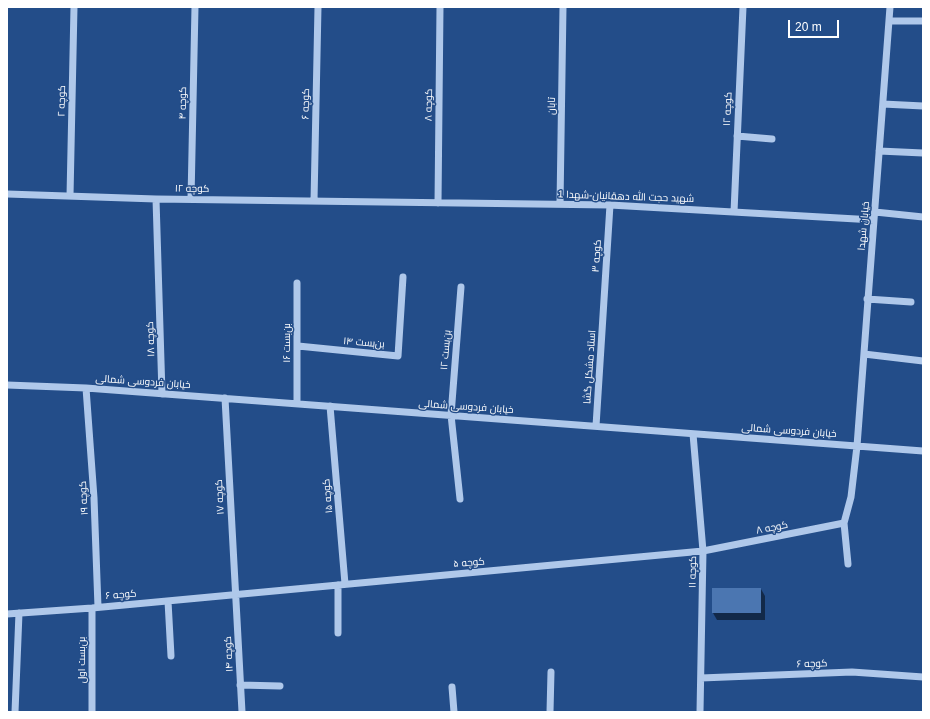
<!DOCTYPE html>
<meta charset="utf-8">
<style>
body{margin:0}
#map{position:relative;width:930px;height:719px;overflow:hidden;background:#234d89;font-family:Arial,sans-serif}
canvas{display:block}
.frame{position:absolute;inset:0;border:8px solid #fff;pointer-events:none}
.scale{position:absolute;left:788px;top:20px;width:51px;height:18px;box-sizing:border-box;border:2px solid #fff;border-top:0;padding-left:5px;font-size:12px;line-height:14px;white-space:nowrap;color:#fff;-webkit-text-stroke:3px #234d89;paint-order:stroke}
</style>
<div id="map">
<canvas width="930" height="719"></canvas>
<div class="frame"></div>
<div class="scale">20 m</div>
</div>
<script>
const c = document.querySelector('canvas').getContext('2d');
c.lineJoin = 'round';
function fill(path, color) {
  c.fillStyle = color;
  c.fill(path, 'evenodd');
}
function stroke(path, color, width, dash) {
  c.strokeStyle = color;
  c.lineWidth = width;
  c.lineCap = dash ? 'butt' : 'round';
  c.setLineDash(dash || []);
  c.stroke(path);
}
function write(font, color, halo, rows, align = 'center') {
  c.font = font + ' Arial,Cairo,sans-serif';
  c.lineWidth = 3;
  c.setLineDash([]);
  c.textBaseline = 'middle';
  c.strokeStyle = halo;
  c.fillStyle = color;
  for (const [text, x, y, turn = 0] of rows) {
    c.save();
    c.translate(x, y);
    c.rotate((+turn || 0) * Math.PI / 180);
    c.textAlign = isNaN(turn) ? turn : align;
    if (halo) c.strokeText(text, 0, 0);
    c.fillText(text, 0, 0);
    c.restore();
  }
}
fill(new Path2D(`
 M 761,589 L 765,596 L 765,620 L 717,620 L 713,613 Z`), '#0007');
fill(new Path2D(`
 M 712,588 L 761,588 L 761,613 L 712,613 Z`), '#4b76b1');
stroke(new Path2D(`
 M 889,21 L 923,21
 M 883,104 L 923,106
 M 737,136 L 772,139
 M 879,151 L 923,153
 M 7,194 L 156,199 L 610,205 L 874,220
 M 70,196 L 74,7
 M 156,199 L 162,394
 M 191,199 L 195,7
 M 314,201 L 318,7
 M 438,203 L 440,7
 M 560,204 L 563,7
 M 734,212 L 743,7
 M 875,212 L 923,217
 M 867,299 L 911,302
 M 298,346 L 398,356 L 403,277
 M 864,354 L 923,361
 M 7,385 L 86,388 L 923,451
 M 86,388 L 94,498 L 98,607
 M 225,398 L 242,712
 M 297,404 L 297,283
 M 330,406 L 345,584
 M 596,426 L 610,205
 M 693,434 L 703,551 L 700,712
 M 460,499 L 451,415 L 461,287
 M 848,564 L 844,523 L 851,497 L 857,446 L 890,7
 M 338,585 L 338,633
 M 168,601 L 171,656
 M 7,614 L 92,608 L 703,551 L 844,523
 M 701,678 L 852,672 L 923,677
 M 240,685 L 280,686
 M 452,687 L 454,712
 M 15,712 L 19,613
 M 92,712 L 92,608
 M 550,712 L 551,672`), '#afc8ea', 7);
write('10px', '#fff', '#234d89', [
 ["کوچه ۲",62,101,-89],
 ["کوچه ۴",183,103,-89],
 ["کوچه ۶",306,104,-89],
 ["کوچه ۸",429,105,-89],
 ["تابان",552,106,-89],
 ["کوچه ۱۲",728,109,-87],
 ["کوچه ۱۲",192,189,1],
 ["شهید حجت الله دهقانیان-شهدا 1",626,197,2],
 ["خیابان شهدا",864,226,-85],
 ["کوچه ۳",597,256,-86],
 ["کوچه ۱۸",151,339,-92],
 ["بن‌بست ۱۶",287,343,-90],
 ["بن‌بست ۱۴",364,343,5],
 ["بن‌بست ۱۲",446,350,-85],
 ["استاد مشکل گشا",590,367,-86],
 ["خیابان فردوسی شمالی",143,382,4],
 ["خیابان فردوسی شمالی",466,407,4],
 ["خیابان فردوسی شمالی",789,431,4],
 ["کوچه ۱۵",328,496,-95],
 ["کوچه ۱۷",220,497,-93],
 ["کوچه ۱۹",84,498,-93],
 ["کوچه ۸",772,528,-11],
 ["کوچه ۵",469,563,-5],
 ["کوچه ۱۱",693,572,-89],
 ["کوچه ۶",121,595,-5],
 ["کوچه ۱۴",229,654,-93],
 ["بن‌بست اول",82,660,-90],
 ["کوچه ۶",812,664,-2]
]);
</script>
